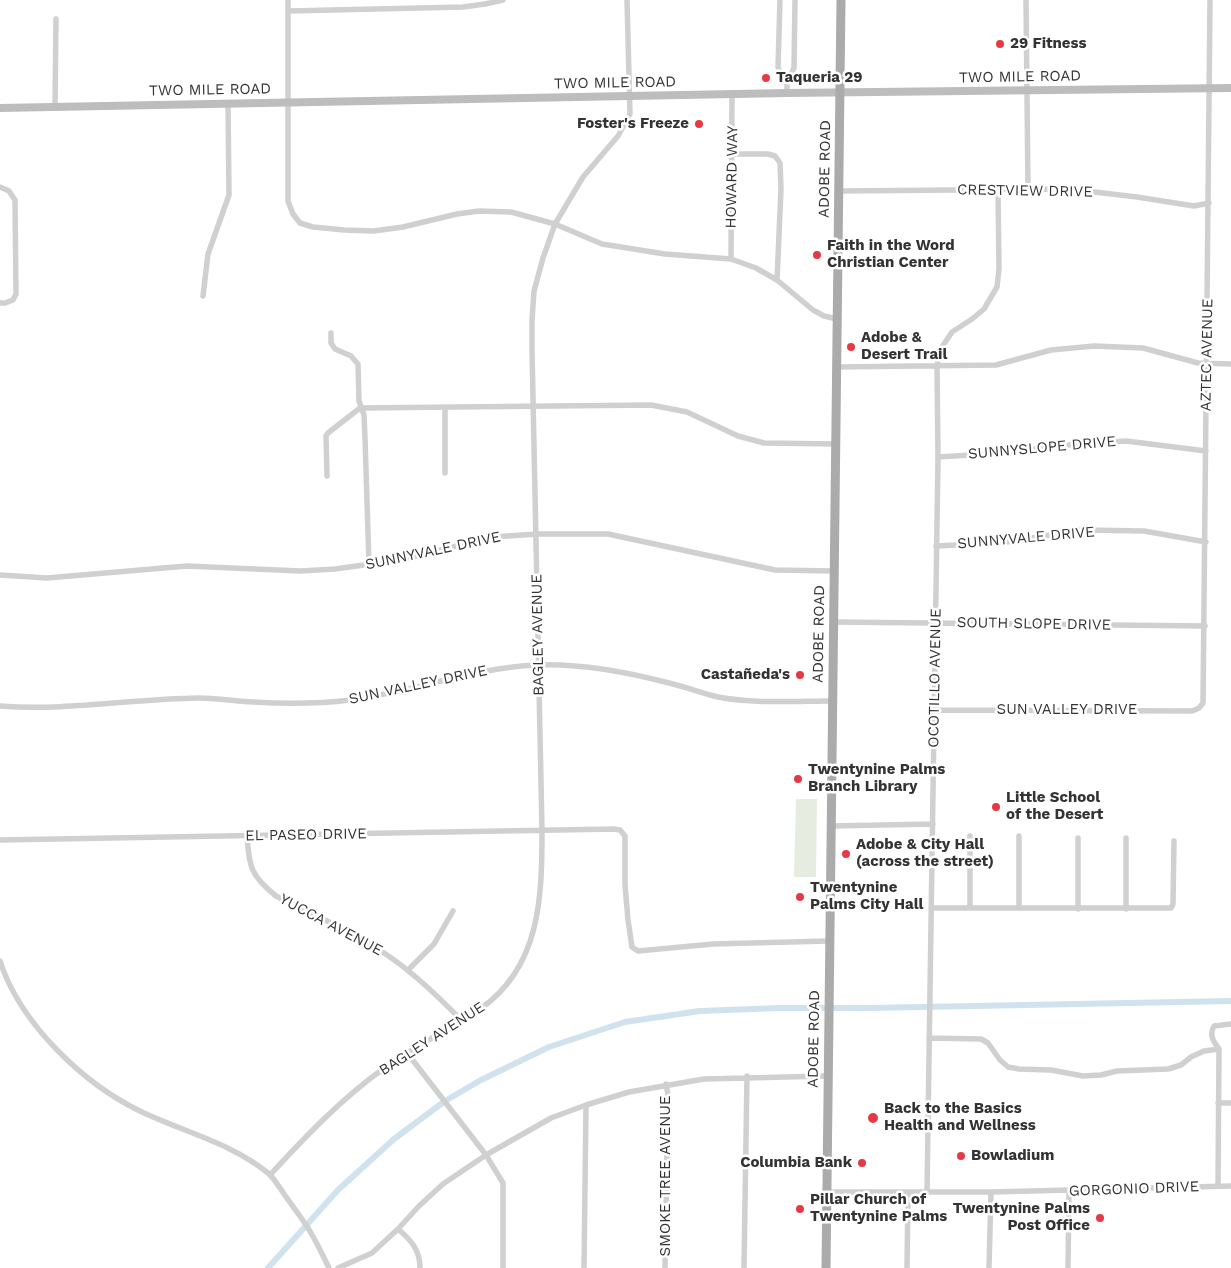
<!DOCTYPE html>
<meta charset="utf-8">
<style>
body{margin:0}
canvas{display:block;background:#fff}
</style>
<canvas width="1231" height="1268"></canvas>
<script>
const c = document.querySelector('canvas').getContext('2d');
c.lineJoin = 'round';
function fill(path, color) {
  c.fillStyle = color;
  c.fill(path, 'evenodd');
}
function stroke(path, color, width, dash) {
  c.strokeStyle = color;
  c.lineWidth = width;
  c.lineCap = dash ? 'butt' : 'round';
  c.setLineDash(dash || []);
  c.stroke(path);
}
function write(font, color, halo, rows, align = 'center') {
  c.font = font + ' "Work Sans",sans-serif';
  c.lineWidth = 5;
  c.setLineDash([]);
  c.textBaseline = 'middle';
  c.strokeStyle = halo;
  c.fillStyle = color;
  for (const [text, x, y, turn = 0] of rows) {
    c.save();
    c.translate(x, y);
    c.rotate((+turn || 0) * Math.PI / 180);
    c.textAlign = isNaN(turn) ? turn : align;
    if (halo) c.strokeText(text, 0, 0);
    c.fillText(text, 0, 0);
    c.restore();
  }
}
fill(new Path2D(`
 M 796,799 L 817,799 L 816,877 L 794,877 Z`), '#e6ecdf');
stroke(new Path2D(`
 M 268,1268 L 338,1190 L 394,1139 L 445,1101 L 481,1080 L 549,1047 L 625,1022 L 700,1011 L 780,1008 L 870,1008 L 1231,1001`), '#cfe2ee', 6);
stroke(new Path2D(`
 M 288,0 L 288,201 L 293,214 L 300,223 L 313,227 L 344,230 L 374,231 L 403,227 L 457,214 L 479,211 L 511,212 L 555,224 L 602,244 L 665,254 L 731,259 L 756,268 L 777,280 L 813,310 L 824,316 L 837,319
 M 780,0 L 778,67 L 780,72 L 787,77
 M 1026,0 L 1028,189
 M 288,11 L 463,7 L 485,4 L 503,0
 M 787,77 L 791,74 L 794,68 L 795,0
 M 787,93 L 787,77
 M 55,107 L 56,19
 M 732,154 L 768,154 L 775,156 L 780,163 L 781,189 L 777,280
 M 0,187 L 9,191 L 15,200 L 16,294 L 13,300 L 5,303 L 0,303
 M 839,191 L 1069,189 L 1137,197 L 1194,206 L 1209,203
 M 731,259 L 732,94
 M 203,296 L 208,254 L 229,195 L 228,104
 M 331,333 L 331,343 L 335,349 L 351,356 L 358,364 L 359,401 L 364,415 L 365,438 L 369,565
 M 837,367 L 996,365 L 1051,350 L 1094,346 L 1143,348 L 1198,363 L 1231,364
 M 445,407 L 445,473
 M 938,457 L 1003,453 L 1067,445 L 1126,441 L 1206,451
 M 327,476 L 326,436 L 328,433 L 360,408 L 651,405 L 687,412 L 738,436 L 764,443 L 836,444
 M 936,546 L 1000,543 L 1081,530 L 1144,531 L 1206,542
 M 0,575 L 47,578 L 187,566 L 300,571 L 335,569 L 400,560 L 493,537 L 537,534 L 608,534 L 775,570 L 834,571
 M 833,622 L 1205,626
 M 0,706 C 66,711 132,699 198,698 C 216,698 235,701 253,702 C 285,704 318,704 350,700 C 413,692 472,668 536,665 C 580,663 627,672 669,683 C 686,687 702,693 718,697 C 753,704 797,701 832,701
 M 935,710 L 1192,711 L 1199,708 L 1203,703 L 1210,0
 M 831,826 L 933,824
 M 247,836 C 249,867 251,876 276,896 C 311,914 348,929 381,951 C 411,970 437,995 462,1021
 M 1126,838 L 1126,909
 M 0,840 L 613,829 L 620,830 L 625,836 L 625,885 L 628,920 L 632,947 L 638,951 L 713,944 L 829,941
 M 931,908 L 1171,908 L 1173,904 L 1174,841
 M 970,908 L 970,836
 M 1019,908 L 1019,836
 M 1078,909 L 1078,838
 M 0,961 C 20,1023 83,1084 142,1112 C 184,1132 231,1143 268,1173 C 274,1178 279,1187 284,1194 C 291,1204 299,1214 306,1225 C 315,1238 322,1254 329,1268
 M 408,970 L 434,944 L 453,911
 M 929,1038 L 981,1039 L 988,1043 L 1000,1060 L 1008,1067 L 1019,1069 L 1051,1070 L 1083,1076 L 1101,1075 L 1117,1071 L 1168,1069 L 1181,1065 L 1191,1057 L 1204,1051 L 1219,1049
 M 408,1054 L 486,1155 L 503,1183 L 503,1268
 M 1218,1103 L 1231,1103
 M 270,1175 C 305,1137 341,1099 383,1069 C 414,1046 449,1030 480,1009 C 541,967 542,896 542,830 L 532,350 L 532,320 L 534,291 L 543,258 L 555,224 L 583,177 L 618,136 L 630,114 L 627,0
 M 1218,1186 L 1219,1049 C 1213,1041 1209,1035 1214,1026 L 1231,1024
 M 826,1192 L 991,1192 L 1231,1186
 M 927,1192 L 938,457 L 937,366 L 940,350 L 952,332 L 972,319 L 984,309 L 997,287 L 999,269 L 998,189
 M 398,1229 C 411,1240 420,1250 420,1268
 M 338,1268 L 372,1253 L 398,1229 L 419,1206 L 443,1184 L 486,1155 L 551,1118 L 586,1105 L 629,1092 L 704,1079 L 827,1076
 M 584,1268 L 586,1105
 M 665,1268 L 668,1095 L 666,1084
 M 744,1268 L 747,1076
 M 907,1268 L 908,1192
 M 989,1268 L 991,1192
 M 1068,1268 L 1069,1191`), '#d0d0d0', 5.5);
stroke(new Path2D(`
 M 0,108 L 787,93 L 1231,88`), '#bdbdbd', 8);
stroke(new Path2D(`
 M 826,1268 L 841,0`), '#ababab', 9);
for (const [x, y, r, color] of [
 [1000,44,5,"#e63946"],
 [766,78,5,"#e63946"],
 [699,124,5,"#e63946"],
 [817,255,5,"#e63946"],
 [851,347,5,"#e63946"],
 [800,675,5,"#e63946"],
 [798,779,5,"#e63946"],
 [996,807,5,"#e63946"],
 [846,854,5,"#e63946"],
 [800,897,5,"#e63946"],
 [873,1118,6,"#e63946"],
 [961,1156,5,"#e63946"],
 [862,1163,5,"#e63946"],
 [800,1209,5,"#e63946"],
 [1100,1218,5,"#e63946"]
]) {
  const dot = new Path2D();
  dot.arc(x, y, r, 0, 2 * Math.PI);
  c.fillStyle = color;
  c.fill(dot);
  stroke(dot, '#fff', 2);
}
write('bold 15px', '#333', '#fff', [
 ["29 Fitness",1010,44],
 ["Taqueria 29",776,78],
 ["Foster's Freeze",689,124,"right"],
 ["Faith in the Word",827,246],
 ["Christian Center",827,263],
 ["Adobe &",861,338],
 ["Desert Trail",861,355],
 ["Castañeda's",790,675,"right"],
 ["Twentynine Palms",808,770],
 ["Branch Library",808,787],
 ["Little School",1006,798],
 ["of the Desert",1006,815],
 ["Adobe & City Hall",856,845],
 ["(across the street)",856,862],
 ["Twentynine",810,888],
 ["Palms City Hall",810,905],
 ["Back to the Basics",884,1109],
 ["Health and Wellness",884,1126],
 ["Bowladium",971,1156],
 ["Columbia Bank",852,1163,"right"],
 ["Pillar Church of",810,1200],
 ["Twentynine Palms",810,1217],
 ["Twentynine Palms",1090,1209,"right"],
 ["Post Office",1090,1226,"right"]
], 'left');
write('15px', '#333', '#fff', [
 ["TWO MILE ROAD",1020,77,-1],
 ["TWO MILE ROAD",615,83,-1],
 ["TWO MILE ROAD",210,90,-1],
 ["ADOBE ROAD",825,169,-89],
 ["HOWARD WAY",732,177,-89],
 ["CRESTVIEW DRIVE",1025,191,1],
 ["AZTEC AVENUE",1207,355,-89],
 ["SUNNYSLOPE DRIVE",1042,448,-5],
 ["SUNNYVALE DRIVE",1026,538,-5],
 ["SUNNYVALE DRIVE",433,551,-12],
 ["SOUTH SLOPE DRIVE",1034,624,1],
 ["ADOBE ROAD",819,634,-89],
 ["BAGLEY AVENUE",538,635,-91],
 ["OCOTILLO AVENUE",935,678,-89],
 ["SUN VALLEY DRIVE",418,685,-12],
 ["SUN VALLEY DRIVE",1067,710],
 ["EL PASEO DRIVE",306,835,-1],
 ["YUCCA AVENUE",331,925,28],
 ["BAGLEY AVENUE",432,1039,-33],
 ["ADOBE ROAD",814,1039,-89],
 ["SMOKE TREE AVENUE",666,1176,-90],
 ["GORGONIO DRIVE",1134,1189,-2]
]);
</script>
